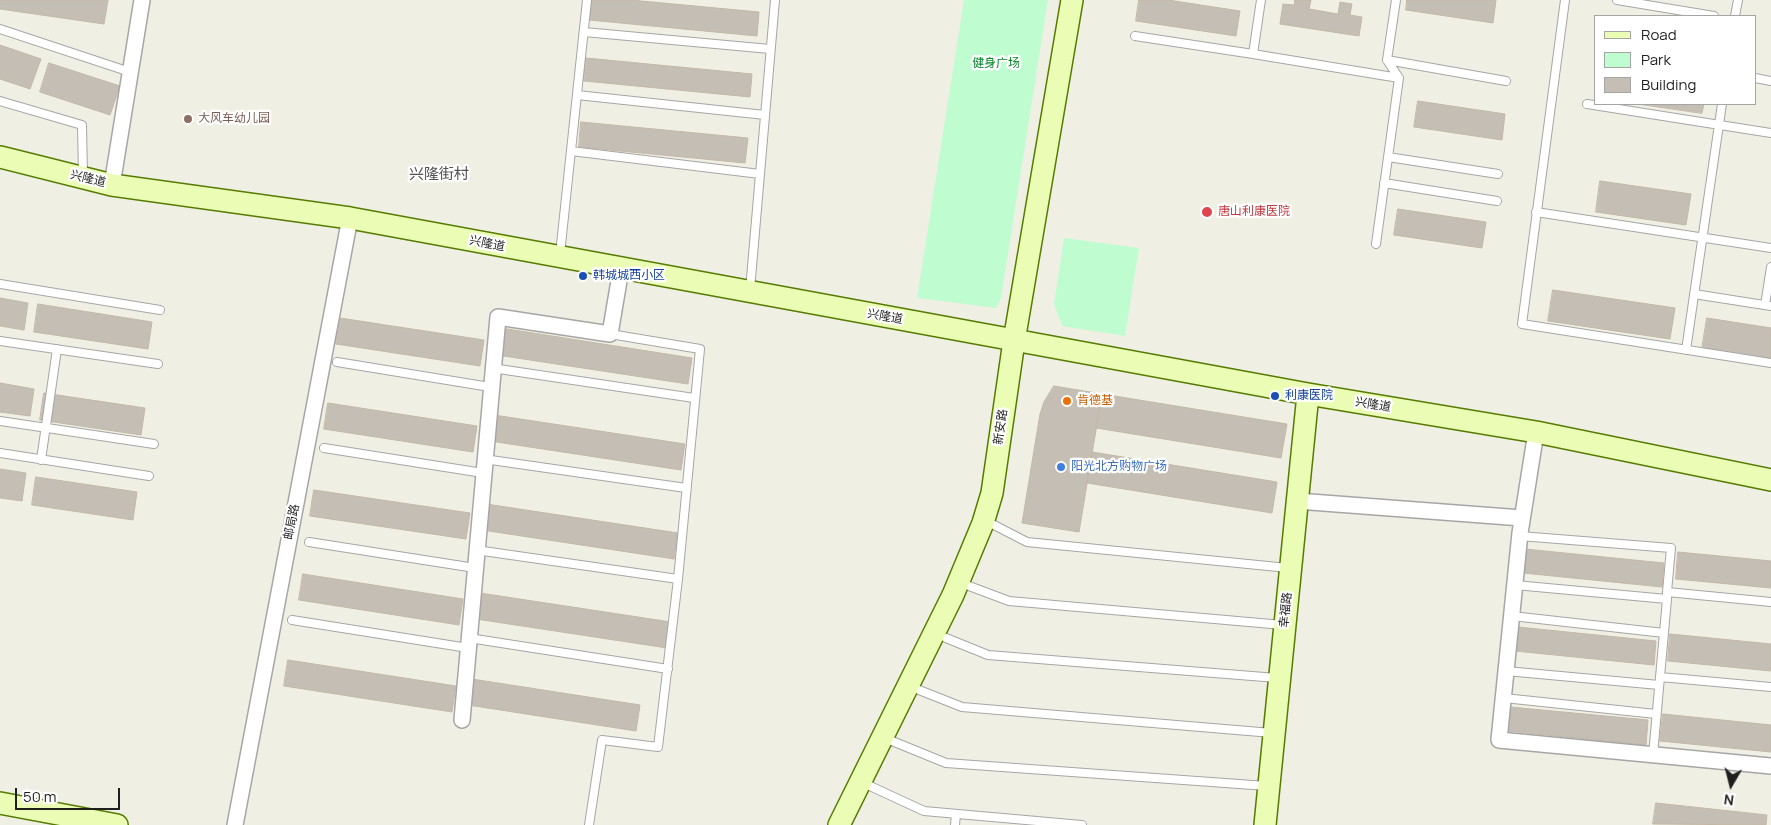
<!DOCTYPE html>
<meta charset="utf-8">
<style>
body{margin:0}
#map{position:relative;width:1771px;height:825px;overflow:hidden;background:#f0efe4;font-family:Manrope,sans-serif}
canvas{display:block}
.legend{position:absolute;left:1594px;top:15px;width:162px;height:90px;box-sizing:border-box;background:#fff;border:1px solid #a5a5a5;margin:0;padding:6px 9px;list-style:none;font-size:15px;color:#1f1f1f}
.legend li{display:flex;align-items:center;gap:10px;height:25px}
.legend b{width:25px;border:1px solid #a5a5a5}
.north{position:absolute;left:1706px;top:760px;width:50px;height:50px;-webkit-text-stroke:4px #fff;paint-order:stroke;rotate:188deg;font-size:14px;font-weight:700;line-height:20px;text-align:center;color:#1f1f1f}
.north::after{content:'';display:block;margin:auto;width:18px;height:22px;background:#1f1f1f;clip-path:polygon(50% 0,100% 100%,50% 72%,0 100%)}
.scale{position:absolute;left:15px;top:788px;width:105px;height:22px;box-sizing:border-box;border:2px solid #1f1f1f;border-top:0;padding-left:6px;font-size:15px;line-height:18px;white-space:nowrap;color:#1f1f1f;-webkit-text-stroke:4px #fff;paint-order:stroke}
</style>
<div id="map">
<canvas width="1771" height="825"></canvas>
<ul class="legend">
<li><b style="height:6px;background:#ebfdb5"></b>Road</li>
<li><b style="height:14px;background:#bffdd0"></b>Park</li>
<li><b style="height:14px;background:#c5beb4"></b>Building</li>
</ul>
<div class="north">N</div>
<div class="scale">50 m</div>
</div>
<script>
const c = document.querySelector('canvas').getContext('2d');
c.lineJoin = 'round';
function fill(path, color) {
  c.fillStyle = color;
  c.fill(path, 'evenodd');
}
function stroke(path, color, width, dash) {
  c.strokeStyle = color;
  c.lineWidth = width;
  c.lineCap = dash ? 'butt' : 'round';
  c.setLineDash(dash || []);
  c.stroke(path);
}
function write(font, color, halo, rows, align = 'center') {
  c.font = font + ' Manrope,"Noto Sans SC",sans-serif';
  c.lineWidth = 4.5;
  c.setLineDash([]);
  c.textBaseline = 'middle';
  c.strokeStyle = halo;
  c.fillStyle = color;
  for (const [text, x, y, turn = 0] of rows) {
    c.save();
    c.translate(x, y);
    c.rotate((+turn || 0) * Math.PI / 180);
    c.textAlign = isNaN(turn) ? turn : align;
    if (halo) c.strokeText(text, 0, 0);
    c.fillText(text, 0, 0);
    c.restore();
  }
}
fill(new Path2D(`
 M 964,0 L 1048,0 L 1001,298 L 996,308 L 917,298 Z
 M 1064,238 L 1139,248 L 1125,336 L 1062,326 L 1054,304 Z`), '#bffdd0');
const building = new Path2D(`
 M 0,0 L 108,0 L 104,24 L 0,9 Z
 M 591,0 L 631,0 L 759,12 L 757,36 L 589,20 Z
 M 1139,0 L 1168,0 L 1240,11 L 1236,36 L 1136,21 Z
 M 1295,0 L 1311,0 L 1309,9 L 1338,14 L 1340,2 L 1352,4 L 1350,15 L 1362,17 L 1359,36 L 1280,24 L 1283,4 L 1294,5 Z
 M 1407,0 L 1496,0 L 1493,23 L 1406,10 Z
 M 0,45 L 41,59 L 30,89 L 0,79 Z
 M 586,58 L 752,74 L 750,97 L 584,81 Z
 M 49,63 L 120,86 L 110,115 L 40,92 Z
 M 1418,101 L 1505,114 L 1502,140 L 1414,127 Z
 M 1638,104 L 1704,104 L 1702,113 Z
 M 581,122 L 748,138 L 745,163 L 579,147 Z
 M 1600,181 L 1691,194 L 1686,225 L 1596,212 Z
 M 1398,209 L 1486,222 L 1482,248 L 1394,235 Z
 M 1553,290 L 1675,308 L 1670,339 L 1548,321 Z
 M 0,298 L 28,303 L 24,330 L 0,326 Z
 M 38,304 L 152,322 L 148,349 L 34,332 Z
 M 340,318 L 484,340 L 480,366 L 336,344 Z
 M 1707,318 L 1771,328 L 1771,359 L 1702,349 Z
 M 501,328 L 692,358 L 688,384 L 497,355 Z
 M 0,383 L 34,389 L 30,416 L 0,412 Z
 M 1054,386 L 1102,394 L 1079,532 L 1022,523 L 1040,414 L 1044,402 Z
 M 44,393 L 145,408 L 141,435 L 40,420 Z
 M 1102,394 L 1287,424 L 1281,458 L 1096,428 Z
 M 328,403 L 477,426 L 473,452 L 324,429 Z
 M 494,415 L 685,444 L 681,470 L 490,441 Z
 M 1092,452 L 1277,482 L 1272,513 L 1087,483 Z
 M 0,469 L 26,473 L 22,501 L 0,498 Z
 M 36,477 L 137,492 L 133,520 L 32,505 Z
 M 314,490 L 470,513 L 466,539 L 310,516 Z
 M 486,504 L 678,533 L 674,559 L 482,530 Z
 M 1525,549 L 1664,563 L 1662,587 L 1523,573 Z
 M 1678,552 L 1771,561 L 1771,588 L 1676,579 Z
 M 303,574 L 463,599 L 459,625 L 299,600 Z
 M 480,593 L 671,622 L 667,648 L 476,619 Z
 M 1518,627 L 1656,641 L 1654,665 L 1515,651 Z
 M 1670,634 L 1771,644 L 1771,671 L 1668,661 Z
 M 288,660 L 456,686 L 452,712 L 284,686 Z
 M 472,679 L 640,705 L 636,731 L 468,705 Z
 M 1510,707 L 1648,720 L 1646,745 L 1507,731 Z
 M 1663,714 L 1771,725 L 1771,752 L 1660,741 Z
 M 1656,803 L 1767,815 L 1766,825 L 1653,824 Z`);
fill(building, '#c5beb4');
stroke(building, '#c3b8a6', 1);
const lane = new Path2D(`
 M 1261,0 L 1253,54 L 1399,78
 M 1565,0 L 1522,324 L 1771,363
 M 1617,0 L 1714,16
 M 1735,16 L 1738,0
 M 0,29 L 130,72
 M 584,32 L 770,49
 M 1135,36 L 1253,54
 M 1387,60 L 1506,81
 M 1755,78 L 1771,81
 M 577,95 L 765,115
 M 0,101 L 82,125 L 83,176
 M 1587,104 L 1771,133
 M 571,151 L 760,174
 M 1388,157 L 1498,174
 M 1384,183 L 1497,201
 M 1536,212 L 1771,248
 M 1376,244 L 1399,78 L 1387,60 L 1396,0
 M 560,254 L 587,0
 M 0,284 L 160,310
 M 750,290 L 775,0
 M 1694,294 L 1771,306
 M 1765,305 L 1771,267
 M 0,341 L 158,364
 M 1686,350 L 1722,104
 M 337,362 L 490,387
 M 492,368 L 694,398
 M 0,421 L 154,444
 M 324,448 L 483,473
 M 0,453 L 149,476
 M 484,459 L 686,488
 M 41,460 L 57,349
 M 994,525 L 1027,542 L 1288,568
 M 1520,536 L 1671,548 L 1667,592
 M 309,542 L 475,568
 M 476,550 L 678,579
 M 1515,585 L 1667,599 L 1653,755
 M 969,586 L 1009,601 L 1283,625
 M 1667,597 L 1667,592 L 1771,602
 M 1512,616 L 1664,633
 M 292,620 L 468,648
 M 469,638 L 668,669
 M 946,638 L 988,655 L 1277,678
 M 1506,671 L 1659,685
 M 1660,677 L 1771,687
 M 919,690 L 962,707 L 1272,733
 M 1504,698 L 1656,714
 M 892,741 L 946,763 L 1267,786
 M 870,786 L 924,811 L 1082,825
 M 589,825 L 602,740 L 658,747 L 678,579 L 700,349 L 610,334
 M 955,825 L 956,814`);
const street = new Path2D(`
 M 112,185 L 142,0
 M 1536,432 L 1520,533 L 1499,740 L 1771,766
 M 1297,501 L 1522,518
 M 462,720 L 498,317 L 610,334 L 621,269
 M 235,825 L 350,218`);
const secondary = new Path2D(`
 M 0,157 L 112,185 L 350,218 L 1308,394 L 1536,432 L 1771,480
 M 0,803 L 117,825
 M 839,825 L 953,595 L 983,523 L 992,493 L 1014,341 L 1072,0
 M 1265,825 L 1308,394`);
stroke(lane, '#a6a6a6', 10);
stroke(street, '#a6a6a6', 18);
stroke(secondary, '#557c00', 24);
stroke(lane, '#fff', 8);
stroke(street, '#fff', 15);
stroke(secondary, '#ebfdb5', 21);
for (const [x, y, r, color] of [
 [188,119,5,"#8d6e63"],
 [1207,212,6,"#e0444e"],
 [583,276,5,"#1a4fb4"],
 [1275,396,5,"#1a4fb4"],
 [1067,401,5,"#e8710a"],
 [1061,467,5,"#3f7fe0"]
]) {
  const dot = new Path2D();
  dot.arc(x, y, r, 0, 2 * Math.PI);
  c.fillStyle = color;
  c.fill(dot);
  stroke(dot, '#fff', 2);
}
write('12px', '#058529', '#fff', [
 ["健身广场",996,64]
]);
write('12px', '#785e54', '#fff', [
 ["大风车幼儿园",198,119]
], 'left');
write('12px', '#1f1f1f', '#fff', [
 ["兴隆道",88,179,14],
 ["兴隆道",487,244,11],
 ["兴隆道",885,317,10],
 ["兴隆道",1373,405,9],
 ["新安路",1001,427,-82],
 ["邮局路",292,522,-79],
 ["幸福路",1286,610,-84]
]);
write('12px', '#be3a42', '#fff', [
 ["唐山利康医院",1218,212]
], 'left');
write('12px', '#164399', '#fff', [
 ["韩城城西小区",593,276],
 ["利康医院",1285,396]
], 'left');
write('12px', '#c56008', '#fff', [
 ["肯德基",1077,401]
], 'left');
write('12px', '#366cbe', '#fff', [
 ["阳光北方购物广场",1071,467]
], 'left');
write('15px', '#525252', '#fff', [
 ["兴隆街村",439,175]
]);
</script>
